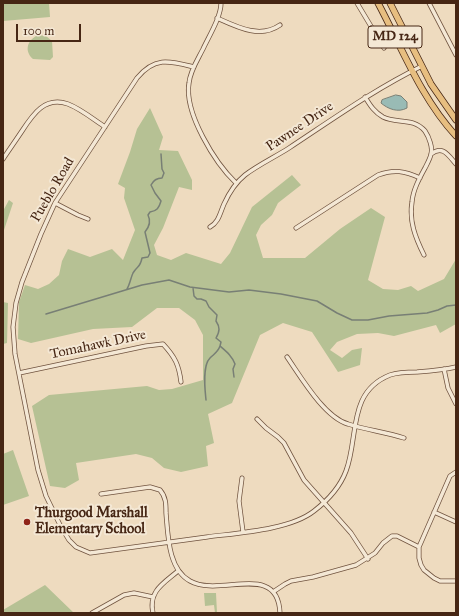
<!DOCTYPE html>
<style>
body{margin:0}
#map{position:relative;width:459px;height:616px;overflow:hidden;background:#eedbbf;font-family:"IM FELL Great Primer",serif}
canvas{display:block}
.frame{position:absolute;inset:0;border:4px solid #462614;pointer-events:none}
.scale{position:absolute;left:16px;top:24px;width:65px;height:18px;box-sizing:border-box;border:2px solid #462614;border-top:0;padding-left:5px;font-size:12px;line-height:14px;white-space:nowrap;color:#462614;-webkit-text-stroke:3px #f4e8d5;paint-order:stroke}
</style>
<div id="map">
<canvas width="459" height="616"></canvas>
<div class="frame"></div>
<div class="scale">100 m</div>
</div>
<script>
const c = document.querySelector('canvas').getContext('2d');
c.lineJoin = 'round';
function fill(path, color) {
  c.fillStyle = color;
  c.fill(path, 'evenodd');
}
function stroke(path, color, width, dash) {
  c.strokeStyle = color;
  c.lineWidth = width;
  c.lineCap = dash ? 'butt' : 'round';
  c.setLineDash(dash || []);
  c.stroke(path);
}
function write(font, color, halo, rows, align = 'center') {
  c.font = font + ' "IM FELL Great Primer",serif';
  c.lineWidth = 4;
  c.setLineDash([]);
  c.textBaseline = 'middle';
  c.strokeStyle = halo;
  c.fillStyle = color;
  for (const [text, x, y, turn = 0] of rows) {
    c.save();
    c.translate(x, y);
    c.rotate((+turn || 0) * Math.PI / 180);
    c.textAlign = isNaN(turn) ? turn : align;
    if (halo) c.strokeText(text, 0, 0);
    c.fillText(text, 0, 0);
    c.restore();
  }
}
fill(new Path2D(`
 M 3,3 L 49,3 L 50,17 L 3,21 Z
 M 38,35 L 46,36 L 52,41 L 53,57 L 50,60 L 33,59 C 24,51 27,40 38,35 Z
 M 150,108 L 163,137 L 159,150 L 178,151 L 192,180 L 192,190 L 179,187 L 163,228 L 154,245 L 157,255 L 171,260 L 186,253 L 221,264 L 230,253 L 252,207 L 292,175 L 301,185 L 278,203 L 272,215 L 261,225 L 256,235 L 263,258 L 305,258 L 340,229 L 371,208 L 385,217 L 368,280 L 383,289 L 398,290 L 411,286 L 418,291 L 444,279 L 456,259 L 456,324 L 440,333 L 436,325 L 394,336 L 378,333 L 357,334 L 337,342 L 330,350 L 342,358 L 352,350 L 362,348 L 360,365 L 338,372 L 312,332 L 283,323 L 260,335 L 232,403 L 208,414 L 214,443 L 206,446 L 208,466 L 181,472 L 164,468 L 152,458 L 136,454 L 76,463 L 79,480 L 65,488 L 50,486 L 32,406 L 49,395 L 147,386 L 159,390 L 172,389 L 203,380 L 203,335 L 195,320 L 179,308 L 157,308 L 132,327 L 93,329 L 31,343 L 18,339 L 19,302 L 25,285 L 38,289 L 49,284 L 59,275 L 62,261 L 68,249 L 90,257 L 112,249 L 123,260 L 135,230 L 124,198 L 125,188 L 118,184 L 130,152 L 137,129 Z
 M 9,200 L 13,203 L 3,233 L 3,211 Z
 M 3,302 L 8,303 L 7,343 L 3,344 Z
 M 13,450 L 29,496 L 3,505 L 3,454 Z
 M 45,585 L 74,613 L 3,613 L 3,610 Z
 M 204,593 L 216,593 L 217,613 L 215,613 L 214,605 L 205,606 Z`), '#b6c194');
const water = new Path2D(`
 M 396,95 L 401,96 L 407,102 L 407,108 C 398,113 388,109 381,103 L 382,100 Z`);
fill(water, '#99bbb5');
stroke(water, '#787f75', 1);
stroke(new Path2D(`
 M 193,288 L 194,296 L 197,299 L 201,299 L 206,301 L 209,307 L 217,315 L 216,321 C 220,327 220,331 216,338 L 221,342 L 220,346 C 227,352 232,356 235,364 L 233,369 L 234,377
 M 127,289 C 130,284 131,277 133,273 C 138,265 140,268 142,258 L 148,257 L 150,253 L 145,232 C 150,226 151,221 148,215 L 150,212 C 157,211 159,208 161,201 L 155,193 L 151,185 C 153,181 156,178 162,178 L 164,173 L 162,169 L 161,154
 M 46,314 L 142,285 L 169,280 L 190,287 L 229,292 L 249,290 L 281,294 L 317,301 L 337,313 L 352,320 L 368,320 L 389,316 L 427,313 L 438,310 L 447,306 L 456,305
 M 206,400 C 205,390 202,366 210,358 C 214,354 218,352 220,346`), '#787f75', 1.5);
const street = new Path2D(`
 M 221,3 C 221,17 209,36 203,49 C 198,59 190,71 189,83 C 184,113 215,163 236,183
 M 357,3 L 384,48
 M 429,3 L 456,55
 M 217,18 C 237,27 260,39 280,25
 M 194,67 C 170,61 155,56 137,78 L 55,203 L 41,234 L 22,282 L 16,303 L 13,327 L 15,354 L 38,470 L 46,496 L 60,525 L 69,540 L 76,547 L 90,553 C 129,548 168,542 207,537 C 237,533 290,530 314,511 C 327,501 340,487 346,471 C 359,437 347,392 390,375 C 399,372 408,372 417,372 C 430,371 443,370 456,367
 M 365,97 C 370,105 374,112 383,117 C 397,124 413,117 425,131 C 429,137 433,148 431,154 C 430,159 427,164 425,168 C 419,179 413,190 412,202 C 409,221 415,237 424,255
 M 431,154 C 443,145 448,155 456,164
 M 3,159 C 9,150 16,140 22,131 C 33,114 45,96 68,104 C 81,109 93,119 105,127
 M 55,203 L 78,215 L 88,219
 M 210,227 C 219,222 220,213 224,204 C 229,193 235,183 245,175 C 258,165 275,157 289,148 C 333,119 375,89 422,66
 M 296,228 L 378,175 C 394,169 405,171 420,178
 M 287,357 C 301,377 324,417 348,424 C 366,430 386,432 404,438
 M 444,369 L 448,388 L 456,404
 M 19,373 L 146,346 L 163,344 C 175,357 179,365 181,382
 M 257,419 L 266,428 L 278,437 L 284,443 L 304,480 L 351,533 L 368,559
 M 456,472 L 450,476 L 419,547 L 419,558 L 421,565 L 424,570 L 434,578 L 440,581 L 456,581
 M 242,478 L 239,501 L 243,532
 M 101,494 L 150,487 L 160,490 C 166,497 166,504 166,513 C 168,535 168,569 190,581 C 220,598 278,561 280,613
 M 434,512 L 456,522
 M 273,592 L 285,584 L 291,581 L 313,577 L 356,565 L 375,553 L 383,543 L 392,536 L 397,536 L 419,547
 M 92,613 L 124,595 L 134,593 L 153,597
 M 153,613 C 148,591 164,583 178,571`);
const primary = new Path2D(`
 M 378,3 C 402,48 421,98 456,136
 M 390,3 L 431,84 L 456,120`);
stroke(street, '#70533f', 5);
stroke(primary, '#462614', 7);
stroke(street, '#f4e8d5', 3.5);
stroke(primary, '#e7be80', 5.5);
for (const [x, y, r, color] of [
 [27,522,4,"#8f2418"]
]) {
  const dot = new Path2D();
  dot.arc(x, y, r, 0, 2 * Math.PI);
  c.fillStyle = color;
  c.fill(dot);
  stroke(dot, '#f4e8d5', 1.5);
}
for (const [x, y, w] of [
 [395,37,54]
]) {
  const box = new Path2D();
  box.roundRect(x - w / 2, y - 11, w, 22, 3);
  c.fillStyle = '#f4e8d5';
  c.fill(box);
  stroke(box, '#462614', 1);
}
write('bold 13px', '#462614', null, [
 ["MD 124",395,37]
]);
write('14px', '#462614', '#f4e8d5', [
 ["Pawnee Drive",300,127,-34],
 ["Pueblo Road",53,190,-60],
 ["Tomahawk Drive",98,345,-12]
]);
write('bold 14px', '#462614', '#f4e8d5', [
 ["Thurgood Marshall",35,514],
 ["Elementary School",35,530]
], 'left');
</script>
